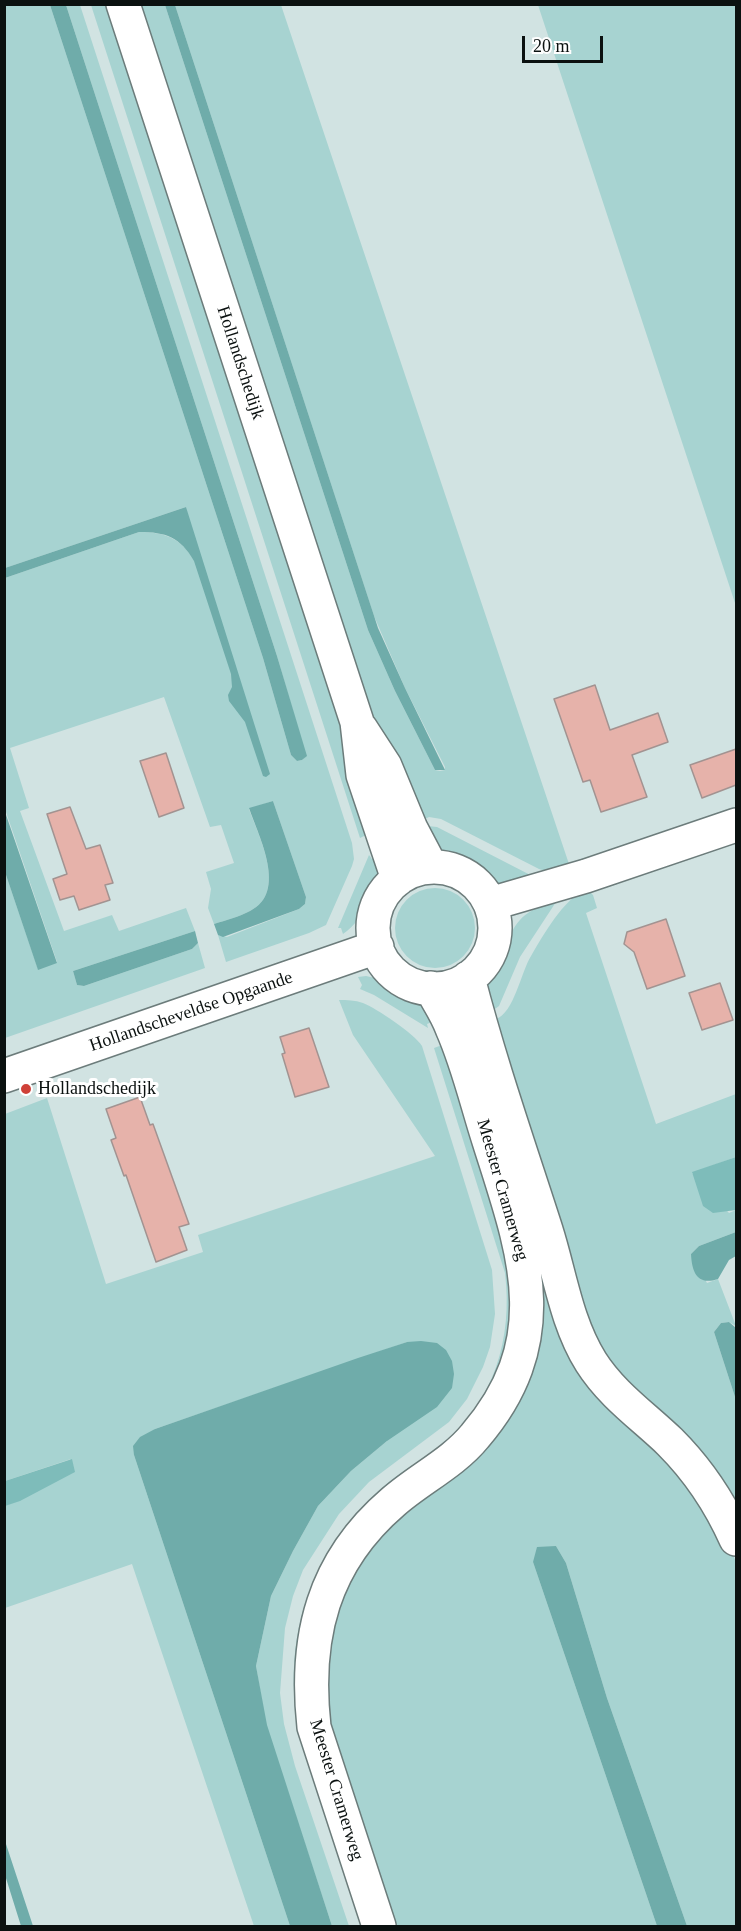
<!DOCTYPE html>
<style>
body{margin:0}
#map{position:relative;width:741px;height:1931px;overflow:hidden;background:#d1e3e2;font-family:Georgia,serif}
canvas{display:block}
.frame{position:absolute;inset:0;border:6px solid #0b1110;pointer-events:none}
.scale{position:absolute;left:522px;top:36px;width:81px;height:27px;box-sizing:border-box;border:3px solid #0b1110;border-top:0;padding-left:8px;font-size:18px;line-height:21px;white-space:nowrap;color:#0b1110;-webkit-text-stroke:4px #fff;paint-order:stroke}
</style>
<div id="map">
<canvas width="741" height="1931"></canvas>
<div class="frame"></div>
<div class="scale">20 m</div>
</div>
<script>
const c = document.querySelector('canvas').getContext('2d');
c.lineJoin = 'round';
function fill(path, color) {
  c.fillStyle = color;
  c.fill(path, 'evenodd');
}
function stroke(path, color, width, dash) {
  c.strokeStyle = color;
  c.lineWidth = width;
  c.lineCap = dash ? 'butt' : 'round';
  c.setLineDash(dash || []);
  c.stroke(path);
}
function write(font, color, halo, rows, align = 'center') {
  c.font = font + ' Georgia,serif';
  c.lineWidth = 6;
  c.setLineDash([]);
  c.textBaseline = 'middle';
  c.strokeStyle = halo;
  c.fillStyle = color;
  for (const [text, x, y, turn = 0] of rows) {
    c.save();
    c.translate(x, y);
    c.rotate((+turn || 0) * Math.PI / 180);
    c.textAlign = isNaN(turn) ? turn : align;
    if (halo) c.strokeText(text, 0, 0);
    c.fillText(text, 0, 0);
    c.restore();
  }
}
fill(new Path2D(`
 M 4,5 L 50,5 L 263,658 L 291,755 L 297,761 L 302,760 L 306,756 L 277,656 L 66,5 L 80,5 L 352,843 L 354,859 L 352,866 L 326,925 L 309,933 L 226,962 L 218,935 L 227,937 L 299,909 L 305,904 L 306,897 L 273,801 L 249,809 C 259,837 288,892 250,911 C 239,917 226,920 214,924 L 208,908 L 211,889 L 206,872 L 234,863 L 221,825 L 210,827 L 164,697 L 10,748 L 29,808 L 20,811 L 64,931 L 112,915 L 119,931 L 186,908 L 195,931 L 73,971 L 77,985 L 84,986 L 192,949 L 198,943 L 205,968 L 5,1038 L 5,872 L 38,969 L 57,962 L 5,809 L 5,578 L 139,532 C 163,532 180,537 193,559 L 186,507 L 5,568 Z
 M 91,5 L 106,5 L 339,721 L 372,832 L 360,838 Z
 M 137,5 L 165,5 L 368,630 L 395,691 L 435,770 L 440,771 L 445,770 L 445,767 L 405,688 L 374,616 L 175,5 L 281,5 L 571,870 L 549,872 L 539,869 L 441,819 L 429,817 L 425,819 L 422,813 L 415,816 L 356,677 Z
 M 538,5 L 736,5 L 736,606 Z
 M 428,826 L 437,827 L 542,881 L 501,885 L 473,867 L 440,851 L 427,828 Z
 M 369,855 L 372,859 L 380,855 C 382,882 365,919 343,934 L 341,928 L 338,928 Z
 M 586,888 L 593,895 L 597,908 L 586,913 L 656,1124 L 736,1094 L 736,1157 L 692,1173 L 729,1213 L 736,1210 L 736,1232 L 699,1246 L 691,1254 L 707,1283 L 718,1279 L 736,1326 L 729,1322 L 721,1323 L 714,1332 L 736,1400 L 736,1518 L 649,1412 L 584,1328 L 496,1019 C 514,1013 521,972 531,956 C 545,932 562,902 586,888 Z
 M395 928a40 40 0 1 1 80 0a40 40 0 1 1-80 0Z
 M 555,900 L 556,902 L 520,957 L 499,1006 L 492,1011 L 486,987 C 490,976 497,967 501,956 C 516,921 518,914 555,900 Z
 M 366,976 L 379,979 L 422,1002 L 437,1020 L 427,1024 L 428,1028 L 374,995 L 360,989 L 362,985 L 358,977 Z
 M 339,1000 C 347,1000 355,1000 363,1003 C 376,1008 415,1034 422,1046 L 492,1270 L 495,1314 L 490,1347 L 483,1367 L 467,1399 L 449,1422 L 369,1482 L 339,1514 L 303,1570 L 293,1596 L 285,1628 L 280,1693 L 284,1724 L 295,1766 L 349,1926 L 332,1926 L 266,1725 L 256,1666 L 271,1596 L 293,1551 L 318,1506 L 351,1471 L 387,1441 L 407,1342 L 155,1429 L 134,1455 L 290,1926 L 254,1926 L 132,1564 L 5,1608 L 4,1506 L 20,1500 L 71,1459 L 5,1481 L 5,1114 L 47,1098 L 106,1284 L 203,1252 L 198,1235 L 435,1156 L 353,1035 Z
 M 445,1044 L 508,1233 L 515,1331 L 481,1414 L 364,1516 L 304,1721 L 370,1926 L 362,1926 L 301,1741 C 279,1643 308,1554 383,1487 C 401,1471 423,1460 442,1444 C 494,1402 513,1338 505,1273 L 434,1048 Z
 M 548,1274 L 683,1470 L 727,1540 L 736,1562 L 736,1926 L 687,1926 L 607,1698 L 566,1563 L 556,1546 L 533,1562 L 657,1926 L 389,1926 L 324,1725 L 325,1630 L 374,1534 L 461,1463 L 536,1275 Z`), '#a7d3d1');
fill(new Path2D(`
 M 736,1157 L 736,1210 L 713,1213 L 703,1206 L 692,1172 Z
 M 72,1459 L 75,1472 L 20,1501 L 5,1506 L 5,1481 Z`), '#7ebcba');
fill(new Path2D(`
 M 50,5 L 66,5 L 277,656 L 307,756 L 302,760 L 297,761 L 291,755 L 263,658 Z
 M 165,5 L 175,5 L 378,628 L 405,688 L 445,770 L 435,770 L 395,691 L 368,630 Z
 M 186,507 L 270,774 L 266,777 L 263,776 L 245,722 L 229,701 L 228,695 L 232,687 L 231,674 L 194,561 C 180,537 166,532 139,532 L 5,578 L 5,568 Z
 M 273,801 L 306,897 L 305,904 L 299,909 L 223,937 L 218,935 L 214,924 C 226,920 239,917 250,911 C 288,892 259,837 249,808 Z
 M 4,809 L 57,963 L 38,970 L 5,872 Z
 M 195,931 L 198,943 L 192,949 L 84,986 L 77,985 L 73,971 Z
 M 736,1232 L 736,1256 L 729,1260 L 718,1279 C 697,1286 692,1272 691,1254 L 699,1246 Z
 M 729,1322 L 736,1328 L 736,1400 L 714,1332 L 721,1323 Z
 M 421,1341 L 437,1343 L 446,1350 L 452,1361 L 454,1374 L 452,1388 L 437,1407 L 387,1441 L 351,1471 L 318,1506 L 293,1551 L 271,1596 L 256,1666 L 267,1725 L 332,1926 L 290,1926 L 134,1455 L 133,1446 L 140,1437 L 155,1429 L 358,1358 L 407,1342 Z
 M 556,1546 L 566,1563 L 607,1698 L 687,1926 L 657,1926 L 533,1562 L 537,1547 Z
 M 4,1841 L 5,1841 L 33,1926 L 21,1926 L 5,1875 Z`), '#6facaa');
const building = new Path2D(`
 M 595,685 L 610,730 L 658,713 L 668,742 L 632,755 L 647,797 L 601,812 L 590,780 L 583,782 L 554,699 Z
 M 736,749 L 736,785 L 702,798 L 690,765 Z
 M 166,753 L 184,808 L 159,817 L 140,761 Z
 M 70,807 L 86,849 L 100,845 L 113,883 L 105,885 L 110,900 L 79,910 L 74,896 L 60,900 L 53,879 L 67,874 L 47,814 Z
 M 666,919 L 685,976 L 647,989 L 634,952 L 624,944 L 627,932 Z
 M 720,983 L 733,1020 L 702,1030 L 689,993 Z
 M 309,1028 L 329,1087 L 295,1097 L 282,1054 L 285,1053 L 280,1037 Z
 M 140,1097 L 150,1125 L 153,1124 L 189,1224 L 179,1227 L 187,1250 L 156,1262 L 126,1175 L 124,1176 L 111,1140 L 116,1138 L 106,1109 Z`);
fill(building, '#e6b2aa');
stroke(building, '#a29391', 1.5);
const secondary = new Path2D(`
 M 123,4 L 357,722 L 363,775 L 398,879
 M 361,729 L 385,766 L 411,829 L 431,867
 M373 928a61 61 0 1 1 122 0a61 61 0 1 1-122 0Z
 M 490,904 L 586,876 L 736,825
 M 468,978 C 490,1063 519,1146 546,1230 C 560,1274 566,1322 591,1362 C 612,1395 643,1416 670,1442 C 699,1471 720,1503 736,1539
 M 4,1076 L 377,947
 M 379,1926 L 314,1727 C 304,1637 323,1562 393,1502 C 419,1479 453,1463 475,1436 C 559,1338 523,1249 489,1141 C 477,1104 468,1064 452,1028 C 447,1014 438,1001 431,988`);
stroke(secondary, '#6c7c7b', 36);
stroke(secondary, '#fff', 33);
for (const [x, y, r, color] of [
 [26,1089,6,"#cf4138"]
]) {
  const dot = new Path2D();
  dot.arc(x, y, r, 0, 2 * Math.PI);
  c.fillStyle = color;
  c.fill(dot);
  stroke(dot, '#fff', 2);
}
write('18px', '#0b1110', '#fff', [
 ["Hollandschedijk",240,363,72],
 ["Hollandscheveldse Opgaande",191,1012,-19],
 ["Meester Cramerweg",502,1190,74],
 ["Meester Cramerweg",336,1790,73]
]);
write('18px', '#0b1110', '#fff', [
 ["Hollandschedijk",38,1089]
], 'left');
</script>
